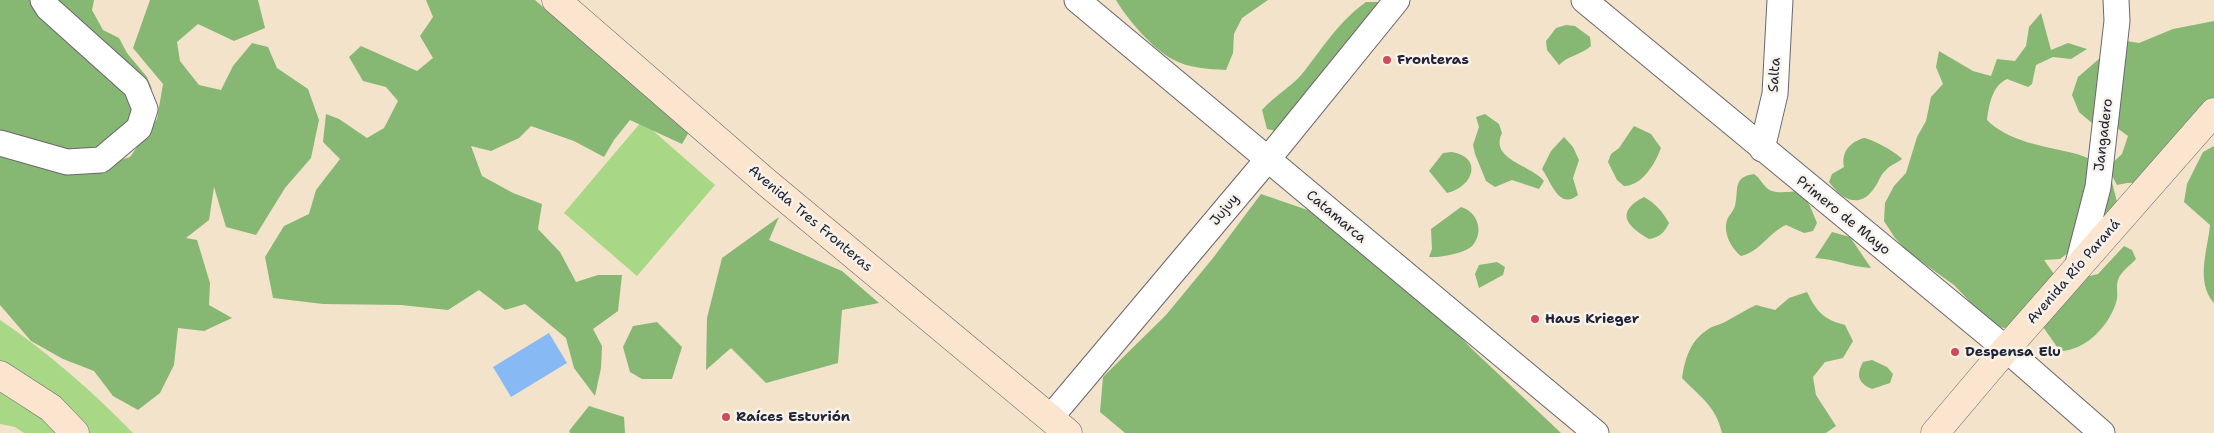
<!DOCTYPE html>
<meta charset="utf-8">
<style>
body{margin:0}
canvas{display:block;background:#f2e3ca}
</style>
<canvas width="2214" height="433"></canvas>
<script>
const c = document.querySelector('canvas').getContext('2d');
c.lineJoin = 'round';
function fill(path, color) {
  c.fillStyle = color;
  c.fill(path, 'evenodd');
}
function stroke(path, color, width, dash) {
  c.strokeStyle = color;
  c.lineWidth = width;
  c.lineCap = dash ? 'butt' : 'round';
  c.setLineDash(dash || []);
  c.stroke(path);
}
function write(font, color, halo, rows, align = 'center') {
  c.font = font + ' "Shantell Sans",sans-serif';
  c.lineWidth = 5;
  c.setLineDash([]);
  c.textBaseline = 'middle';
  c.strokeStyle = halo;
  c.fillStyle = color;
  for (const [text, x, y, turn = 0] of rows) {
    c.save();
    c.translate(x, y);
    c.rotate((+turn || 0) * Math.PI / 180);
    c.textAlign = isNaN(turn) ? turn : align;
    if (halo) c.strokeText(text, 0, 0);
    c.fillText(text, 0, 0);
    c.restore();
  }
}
fill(new Path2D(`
 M 642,121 L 715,185 L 637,276 L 564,213 Z
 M 0,320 C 49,353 92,391 133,433 L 24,433 L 15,427 L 0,424 Z`), '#a8d886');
fill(new Path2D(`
 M 0,0 L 35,0 L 122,87 L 137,107 C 105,174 55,151 0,132 Z
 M 56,0 L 94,0 L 92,10 L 103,30 L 119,38 L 127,53 L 147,77 L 152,89 L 145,91 Z
 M 150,0 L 258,0 L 265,28 L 234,41 L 198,24 L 177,42 L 180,61 L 199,85 L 221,90 L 233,66 L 252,43 L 268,47 L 277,68 L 308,89 L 319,120 L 311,158 L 285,188 L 256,235 L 226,227 L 214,187 L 209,220 L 186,238 L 197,240 L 210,283 L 209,305 L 232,318 L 204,331 L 178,328 L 174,365 L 160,393 L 138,410 L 113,396 L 94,371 L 63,359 L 31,341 L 0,305 L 0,144 L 85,171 L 130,157 L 157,119 L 163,84 L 133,48 Z
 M 426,0 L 535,0 L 622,75 L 660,105 L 689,132 L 682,144 L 630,120 L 614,140 L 604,157 L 574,141 L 531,126 L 519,138 L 491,151 L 471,146 L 482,176 L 513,193 L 542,204 L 538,229 L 560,252 L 576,282 L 598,275 L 622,275 L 618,311 L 593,329 L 602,346 L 601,368 L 595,396 L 574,368 L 566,338 L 525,304 L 505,310 L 479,290 L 448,310 L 401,305 L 323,304 L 273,298 L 265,257 L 284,226 L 309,214 L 316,190 L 340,159 L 323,142 L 326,114 L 339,119 L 367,138 L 384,128 L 398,101 L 386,87 L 363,81 L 349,57 L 361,46 L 417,71 L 433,58 L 420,36 L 433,17 Z
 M 1116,0 L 1268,0 L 1242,18 L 1234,34 L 1233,53 L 1226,70 C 1208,69 1188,68 1172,59 C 1154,50 1126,18 1116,0 Z
 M 1366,2 L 1385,2 L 1286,133 L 1267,129 L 1262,110 C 1274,96 1290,88 1302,74 C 1323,48 1337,23 1366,2 Z
 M 2041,13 L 2051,50 L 2068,43 L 2087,49 L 2071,59 L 2053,57 L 2036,65 L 2032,84 L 2028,87 L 2007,79 C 1992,86 1989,105 1987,120 C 2009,142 2044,146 2073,153 C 2085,156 2097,162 2108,167 L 2122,154 L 2128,136 L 2113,125 L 2093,124 L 2079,112 L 2072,95 L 2078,77 L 2121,40 L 2139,43 L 2173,29 L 2214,21 L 2214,112 L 2146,183 L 2127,183 L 2117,185 L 2109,170 L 2118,206 L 2092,235 L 2060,259 L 2044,260 L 2054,274 L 2011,329 L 1993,326 L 1954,285 L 1908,252 L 1895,238 L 1884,221 L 1885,203 L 1894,186 L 1906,173 L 1917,137 L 1926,121 L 1931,97 L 1943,84 L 1936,67 L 1939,51 L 1973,71 L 1991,76 L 1997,59 L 2015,61 L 2026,46 L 2029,27 Z
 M 1566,25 L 1575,26 L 1590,37 L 1591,46 C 1581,55 1569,55 1559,65 L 1547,50 L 1546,41 L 1556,28 Z
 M 1485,114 L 1499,124 L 1502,133 C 1489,160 1532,165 1544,181 L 1539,189 L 1512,180 L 1495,187 L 1486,181 L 1475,154 L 1473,145 L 1479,127 L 1476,117 Z
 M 1634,126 L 1651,134 L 1661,148 C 1655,164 1642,186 1624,186 L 1617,180 L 1608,162 L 1611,154 L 1619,148 Z
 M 1564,137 L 1573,147 L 1579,160 L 1573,178 L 1578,195 C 1559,211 1551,181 1542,169 L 1551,151 Z
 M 1864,138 C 1872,139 1896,152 1902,159 C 1897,163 1890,165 1886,170 C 1881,174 1879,181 1875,187 C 1860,210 1842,200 1829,182 L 1832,174 L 1844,167 C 1841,152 1850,142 1864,138 Z
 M 2214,146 L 2214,303 C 2195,282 2208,249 2210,225 L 2184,202 L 2187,184 L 2203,152 Z
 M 1452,152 C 1482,157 1475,186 1447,193 L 1429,171 L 1443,153 Z
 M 1754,174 C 1760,178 1760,181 1765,186 C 1772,196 1790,191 1800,191 L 1810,206 L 1817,223 L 1813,231 L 1804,233 L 1786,225 C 1768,233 1760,252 1741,256 C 1731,248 1723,233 1727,220 C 1729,215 1733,212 1735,206 C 1739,190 1732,177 1754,174 Z
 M 1261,194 L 1325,216 L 1422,298 L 1473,350 L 1561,433 L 1125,433 L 1100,412 L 1103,377 L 1166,315 L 1213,258 Z
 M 1644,197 C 1655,203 1663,212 1669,223 C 1664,233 1660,237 1649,239 C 1626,226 1615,212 1644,197 Z
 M 1461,207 C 1476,211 1485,230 1473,245 C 1467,253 1439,258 1429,257 L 1432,249 L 1431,229 Z
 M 779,217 L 769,240 L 842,271 L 879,303 L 842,310 L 838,363 L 766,383 L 731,348 L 706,370 L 707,318 L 722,258 Z
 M 1832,232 L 1850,237 L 1871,268 C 1851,267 1835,259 1815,258 Z
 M 2124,246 L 2132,250 L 2136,259 C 2130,266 2121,271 2118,280 C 2116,286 2118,293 2117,299 C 2111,324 2086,351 2060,351 L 2043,327 L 2081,278 L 2098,274 Z
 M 1497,262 L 1505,267 L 1503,275 L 1479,288 L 1475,274 L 1479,265 Z
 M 1807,292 C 1817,312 1823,319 1845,325 L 1853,341 L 1843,358 L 1825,362 L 1813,377 L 1816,395 L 1836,426 L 1826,433 L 1722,433 C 1716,406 1700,397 1682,378 C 1685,359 1690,341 1707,330 C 1712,326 1719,325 1725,322 C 1736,316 1745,310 1756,305 L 1775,310 L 1789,298 Z
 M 657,322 L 682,347 L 672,379 L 642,379 L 630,372 L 623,347 L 633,326 Z
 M 1872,360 L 1887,367 L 1893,374 L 1890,383 L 1872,389 C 1858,383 1856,375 1863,362 Z
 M 589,406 L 624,417 L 625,433 L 570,433 L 569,431 Z`), '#86b873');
fill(new Path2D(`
 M 549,333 L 567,363 L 511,397 L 493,367 Z`), '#87baf4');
const minor = new Path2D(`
 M 1077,0 L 1596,433
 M 1584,0 L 2006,349 L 2102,433
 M 0,143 L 67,162 L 101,160 L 139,128 L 145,109 L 136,87 L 48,8 L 43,0
 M 1762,149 L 1775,94 L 1780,0
 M 2077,268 L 2098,187 L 2117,21 L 2116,0
 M 1050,418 L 1268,159 L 1397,0`);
const secondary = new Path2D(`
 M 556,0 L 766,182 L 1068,433
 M 0,375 L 51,408 L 75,433
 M 1935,433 L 2006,349 L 2214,112`);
stroke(minor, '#6b666d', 27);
stroke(secondary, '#6b666d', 29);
stroke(minor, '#fff', 25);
stroke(secondary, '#fce5cf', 28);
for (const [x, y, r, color] of [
 [1387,60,5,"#d1495b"],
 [1535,319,5,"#d1495b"],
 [1955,352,5,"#d1495b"],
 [726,417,5,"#d1495b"]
]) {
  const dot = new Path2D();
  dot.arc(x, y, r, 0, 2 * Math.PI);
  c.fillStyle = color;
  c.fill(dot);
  stroke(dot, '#f7f3e8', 2);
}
write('bold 14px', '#22223b', '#f7f3e8', [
 ["Fronteras",1397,60],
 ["Haus Krieger",1545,319],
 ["Despensa Elu",1965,352],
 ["Raíces Esturión",736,417]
], 'left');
write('14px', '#22223b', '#f7f3e8', [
 ["Salta",1775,75,-86],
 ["Jangadero",2104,135,-83],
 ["Jujuy",1225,210,-50],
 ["Primero de Mayo",1843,216,39],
 ["Catamarca",1336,217,40],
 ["Avenida Tres Fronteras",810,219,40],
 ["Avenida Río Paraná",2074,272,-49]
]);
</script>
